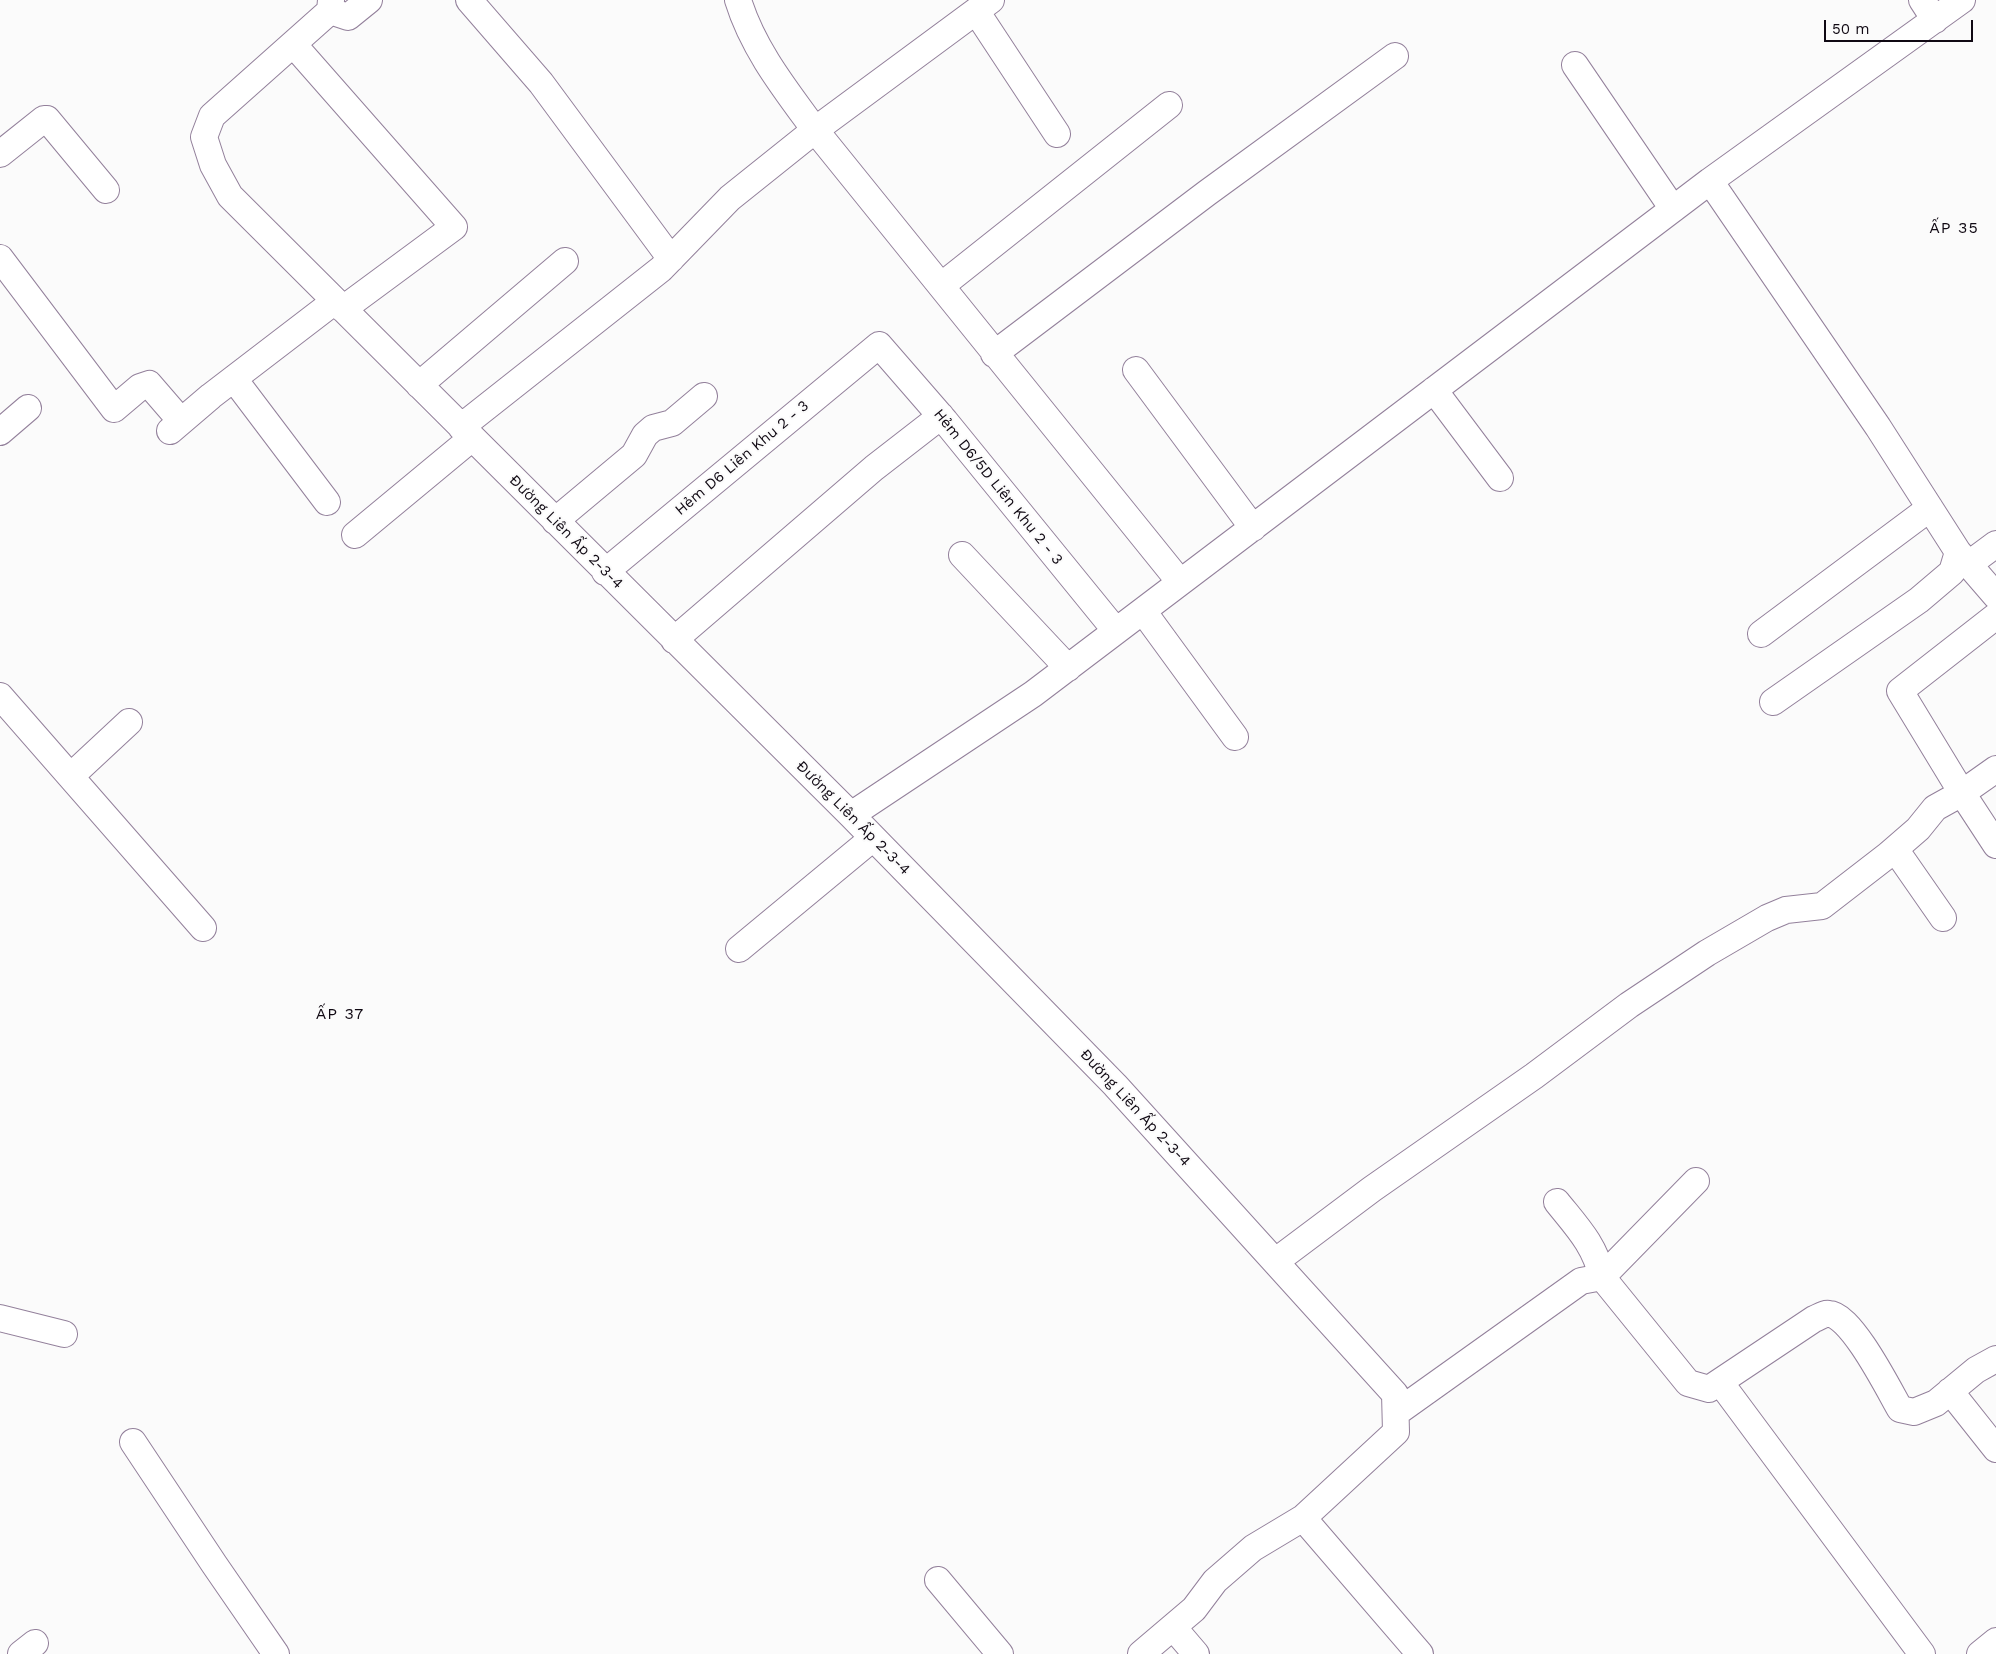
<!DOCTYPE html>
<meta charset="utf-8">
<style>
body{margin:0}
#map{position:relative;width:1996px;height:1654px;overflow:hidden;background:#fbfbfb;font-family:"Work Sans",sans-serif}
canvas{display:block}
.scale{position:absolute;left:1824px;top:20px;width:149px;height:22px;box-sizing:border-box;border:2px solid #100913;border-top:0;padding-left:6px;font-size:15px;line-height:18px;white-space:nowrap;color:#100913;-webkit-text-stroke:4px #fbfbfb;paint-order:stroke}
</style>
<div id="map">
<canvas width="1996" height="1654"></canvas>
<div class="scale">50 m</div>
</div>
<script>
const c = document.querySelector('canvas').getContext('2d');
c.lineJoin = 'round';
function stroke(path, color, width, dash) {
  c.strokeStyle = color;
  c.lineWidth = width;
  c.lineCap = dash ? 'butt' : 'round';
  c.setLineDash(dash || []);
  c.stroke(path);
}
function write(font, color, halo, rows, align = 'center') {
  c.font = font + ' "Work Sans",sans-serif';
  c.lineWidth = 4;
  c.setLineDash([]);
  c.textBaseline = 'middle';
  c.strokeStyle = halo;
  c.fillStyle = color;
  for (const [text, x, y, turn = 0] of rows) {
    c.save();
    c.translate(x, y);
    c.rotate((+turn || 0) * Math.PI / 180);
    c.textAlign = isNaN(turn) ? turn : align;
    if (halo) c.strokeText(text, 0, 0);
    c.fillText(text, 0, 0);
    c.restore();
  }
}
const minor = new Path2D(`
 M 331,0 L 330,11 L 212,116 L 204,137 L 213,165 L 230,196 L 851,815 L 1115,1085 L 1395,1394 L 1396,1432 L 1303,1518 L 1420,1654
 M 469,0 L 541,83 L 671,259
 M 738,0 C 753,49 785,89 815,130 L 1180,582
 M 1922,0 L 1935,20
 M 330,11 L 348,17 L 369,0
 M 976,11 L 1057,134
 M 293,44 L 454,227 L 343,309
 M 1575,65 L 1673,209
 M 0,154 L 44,119 L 47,119 L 106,190
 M 1710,181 L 1878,427 L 1958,552 L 1996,596
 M 0,258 L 114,409 L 140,387 L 149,384 L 181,421
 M 941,286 L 1169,105
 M 994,354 L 1207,193 L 1395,56
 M 1136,370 L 1253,528
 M 234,379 L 327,502
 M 419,385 L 565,261
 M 1434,390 L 1500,478
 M 461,427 L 661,269 L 730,198 L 815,130 L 991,0
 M 170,431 L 211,396 L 335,301
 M 0,432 L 28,408
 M 555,521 L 634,455 L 645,435 L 653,428 L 672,423 L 704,396
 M 355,535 L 472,438
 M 962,555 L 1068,668
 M 1969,564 L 1996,544
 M 605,572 L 879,345 L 945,421 L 1116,631
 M 1143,611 L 1235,737
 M 1996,616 L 1900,691 L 1962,793 L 1996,769
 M 1761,634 L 1930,508
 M 674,640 L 874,468 L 941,416
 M 0,696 L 203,928
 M 1773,702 L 1919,600 L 1952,572 L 1958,552
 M 71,776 L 129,722
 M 851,815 L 1033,694 L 1710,181 L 1962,0
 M 1895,849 L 1943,918
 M 739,949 L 873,838
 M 1557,1202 C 1577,1227 1595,1245 1602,1277
 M 1276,1261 L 1372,1189 L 1534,1076 L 1629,1005 L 1707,953 L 1767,918 L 1786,910 L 1822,906 L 1888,855 L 1918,829 L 1935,808 L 1962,793 L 1996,845
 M 1602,1277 L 1696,1181
 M 0,1318 L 64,1334
 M 1720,1382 L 1922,1654
 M 1950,1391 L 1996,1449
 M 1396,1413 L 1581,1281 L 1602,1277 L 1688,1383 L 1709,1389 L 1814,1319 C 1819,1317 1825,1313 1829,1314 C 1851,1314 1889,1390 1900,1409 L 1914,1412 L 1936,1403 L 1976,1370 L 1996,1359
 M 133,1442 L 214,1564 L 276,1654
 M 938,1580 L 1000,1654
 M 1173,1627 L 1196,1654
 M 21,1654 L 35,1643
 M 1141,1654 L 1194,1609 L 1215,1581 L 1253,1548 L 1303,1518
 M 1980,1654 L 1996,1641`);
stroke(minor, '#93809b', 28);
stroke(minor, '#fff', 26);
write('15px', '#100913', '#fbfbfb', [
 ["Hẻm D6 Liên Khu 2 - 3",742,458,-40],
 ["Hẻm D6/5D Liên Khu 2 - 3",998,487,51],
 ["Đường Liên Ấp 2-3-4",566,532,45],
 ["Đường Liên Ấp 2-3-4",853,818,45],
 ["Đường Liên Ấp 2-3-4",1135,1108,47]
]);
c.letterSpacing = '1px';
write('16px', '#100913', '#fbfbfb', [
 ["ẤP 35",1954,228],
 ["ẤP 37",340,1014]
]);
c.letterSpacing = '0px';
</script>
